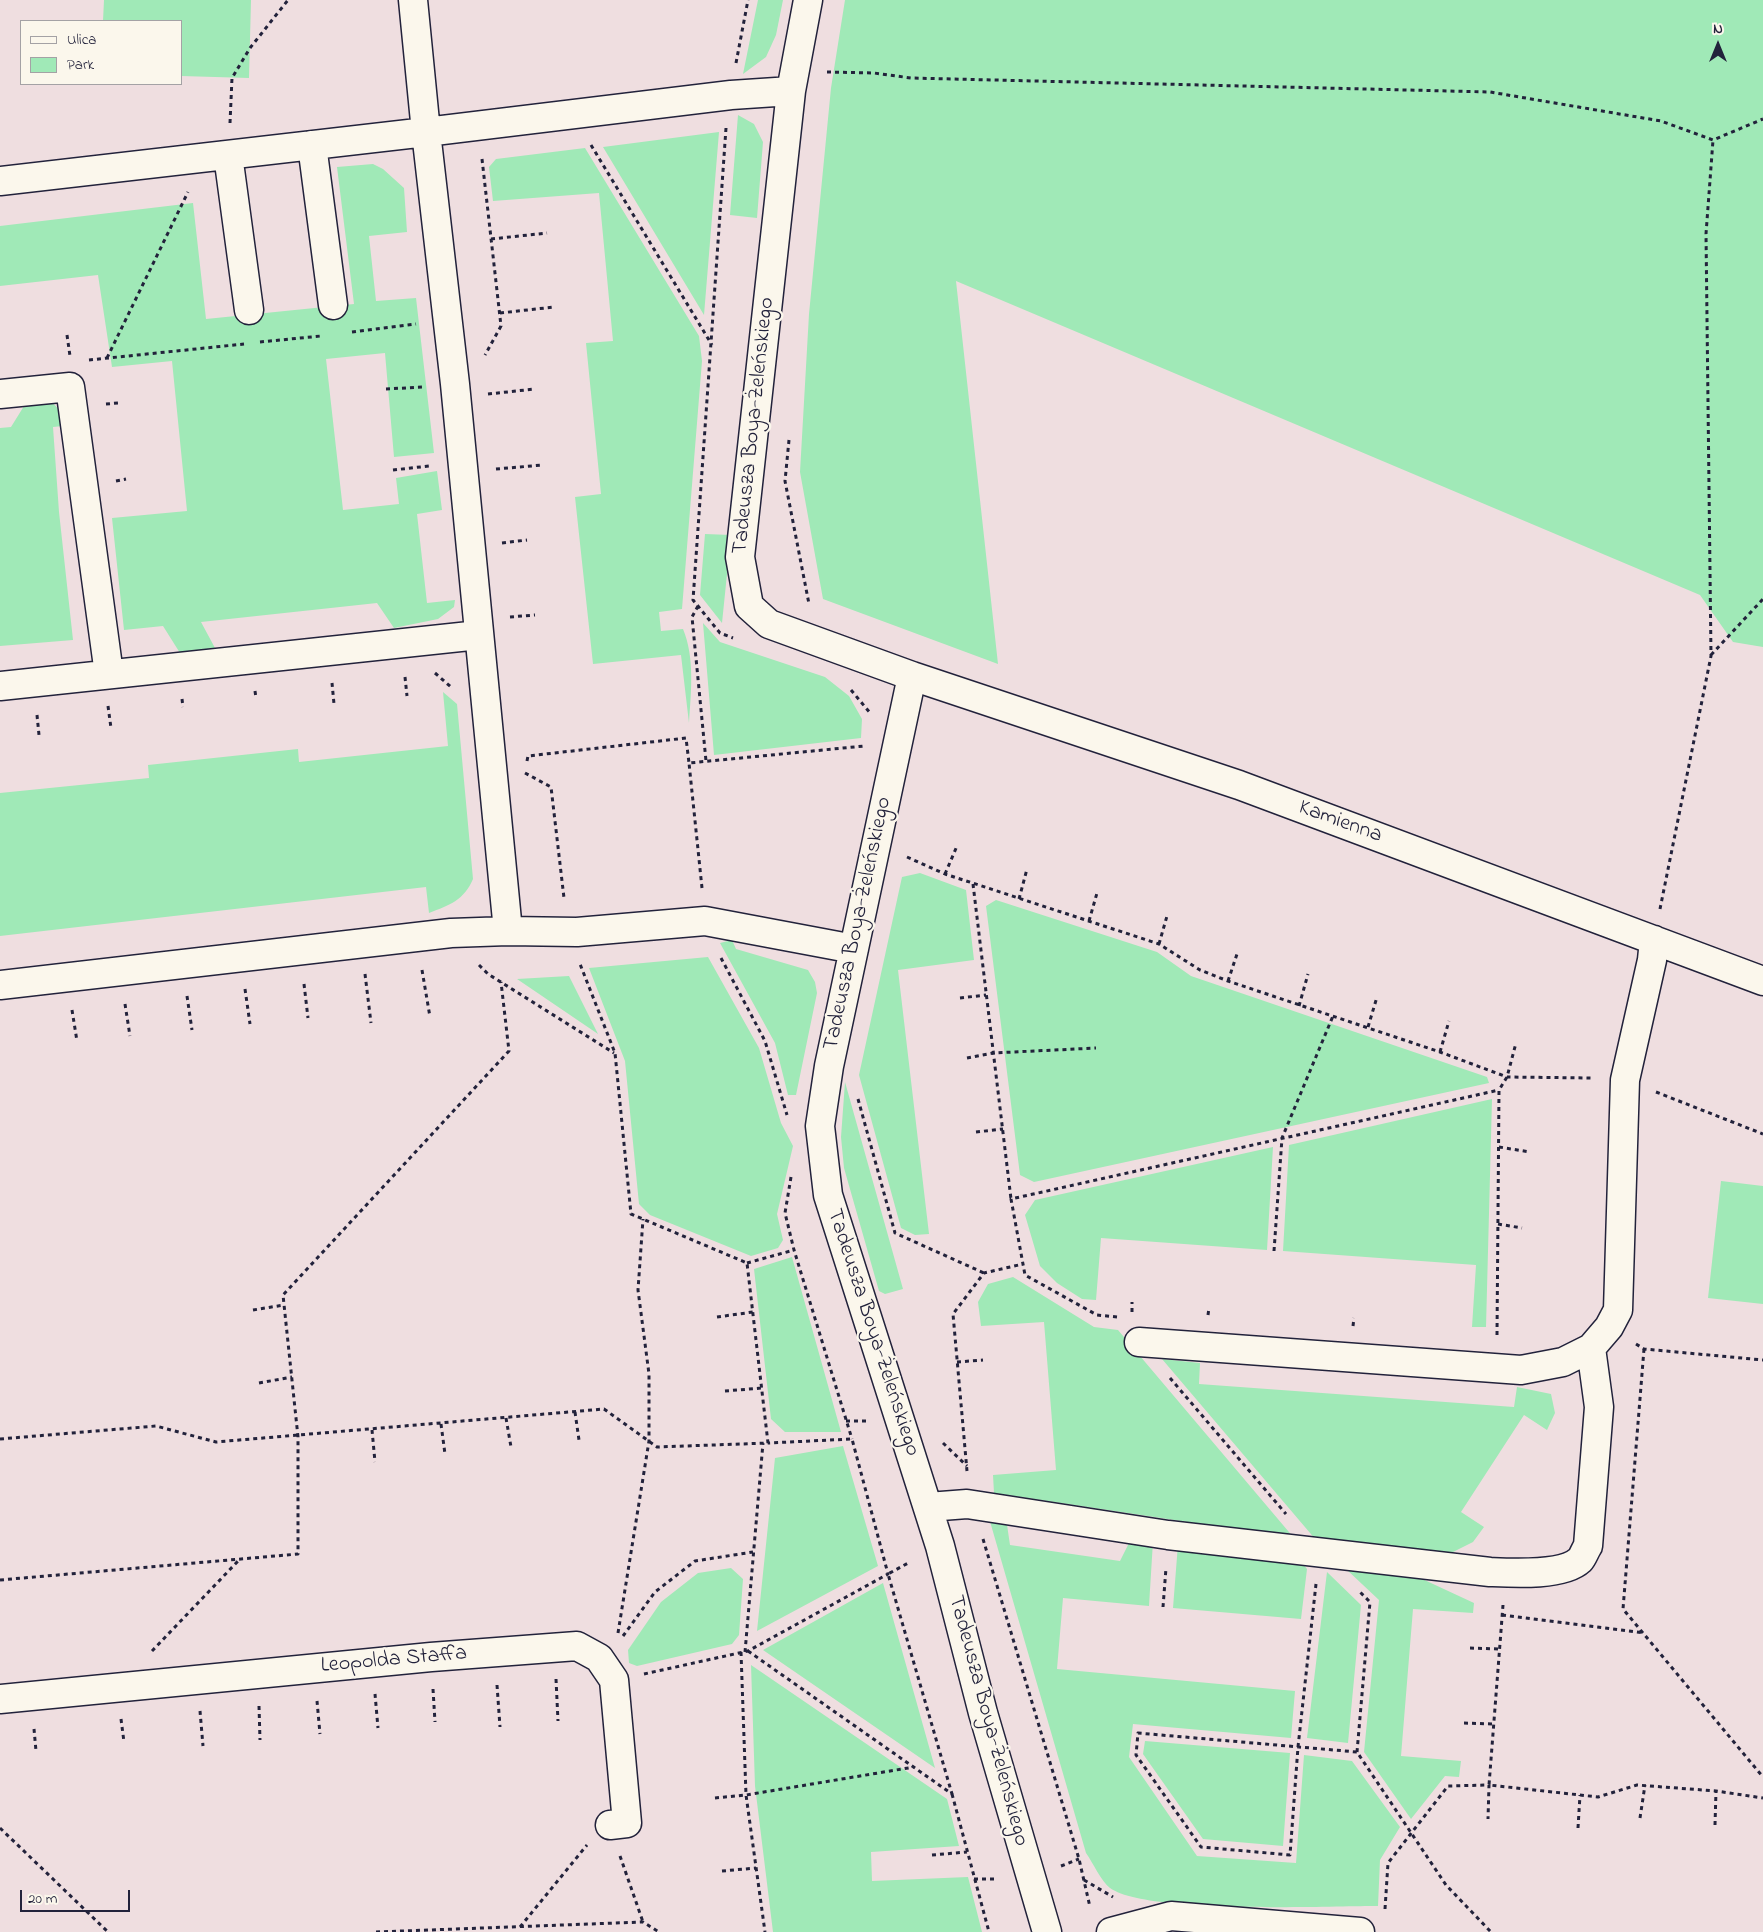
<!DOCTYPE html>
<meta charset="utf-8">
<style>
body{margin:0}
#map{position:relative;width:1763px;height:1932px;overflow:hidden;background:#efdee0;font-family:"Indie Flower",sans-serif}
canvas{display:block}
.legend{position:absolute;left:20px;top:20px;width:162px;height:65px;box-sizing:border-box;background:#fbf7ec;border:1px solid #a4a2a5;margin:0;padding:6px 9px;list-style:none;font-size:15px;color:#22223b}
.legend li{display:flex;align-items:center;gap:10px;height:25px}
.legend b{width:25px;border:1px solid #a4a2a5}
.north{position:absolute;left:1693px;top:20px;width:50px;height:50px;-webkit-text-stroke:4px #fbf7ec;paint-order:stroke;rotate:0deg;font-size:14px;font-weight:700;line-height:20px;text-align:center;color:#22223b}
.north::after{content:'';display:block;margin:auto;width:18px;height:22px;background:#22223b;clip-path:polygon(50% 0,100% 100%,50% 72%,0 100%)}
.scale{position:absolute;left:20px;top:1890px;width:110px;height:22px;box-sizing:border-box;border:2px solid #22223b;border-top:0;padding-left:6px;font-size:15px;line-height:18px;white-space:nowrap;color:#22223b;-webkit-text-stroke:4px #fbf7ec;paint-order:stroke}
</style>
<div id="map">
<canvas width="1763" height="1932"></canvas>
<ul class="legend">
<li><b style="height:6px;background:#fbf7ec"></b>Ulica</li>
<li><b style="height:14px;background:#a0e9b7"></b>Park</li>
</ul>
<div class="north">N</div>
<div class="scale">20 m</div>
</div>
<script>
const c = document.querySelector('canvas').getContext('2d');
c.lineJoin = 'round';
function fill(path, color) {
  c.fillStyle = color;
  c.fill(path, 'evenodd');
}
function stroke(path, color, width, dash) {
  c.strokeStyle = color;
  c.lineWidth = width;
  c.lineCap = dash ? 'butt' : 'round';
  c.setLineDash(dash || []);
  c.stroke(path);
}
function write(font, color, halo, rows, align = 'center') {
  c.font = font + ' "Indie Flower",sans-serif';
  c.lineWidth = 4.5;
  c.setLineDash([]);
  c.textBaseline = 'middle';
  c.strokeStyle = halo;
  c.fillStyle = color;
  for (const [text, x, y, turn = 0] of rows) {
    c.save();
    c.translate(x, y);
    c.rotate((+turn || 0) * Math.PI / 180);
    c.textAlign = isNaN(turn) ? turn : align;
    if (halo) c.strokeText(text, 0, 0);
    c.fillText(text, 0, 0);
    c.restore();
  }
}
fill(new Path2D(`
 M 104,0 L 251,0 L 249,78 L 181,76 L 181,21 L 103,21 Z
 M 758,0 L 783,0 L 776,35 L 766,57 L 743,74 Z
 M 845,0 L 1763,0 L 1763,647 L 1733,642 L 1700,595 L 956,281 L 998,664 L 823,599 L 800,472 L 809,314 L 831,88 Z
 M 738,115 L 754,124 L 763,142 L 757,218 L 730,215 Z
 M 719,132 L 704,315 L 603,147 Z
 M 585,148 L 699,336 L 702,361 L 682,609 L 659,612 L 661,631 L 683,629 C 695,658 691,692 689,723 L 681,655 L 593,664 L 575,497 L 601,494 L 586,343 L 613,341 L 599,193 L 493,201 L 489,167 L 496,159 Z
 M 373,164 L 383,169 L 404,188 L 407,232 L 369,236 L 376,301 L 416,298 L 434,453 L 394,457 L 385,353 L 326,359 L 343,510 L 399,504 L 396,478 L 437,471 L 442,510 L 417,514 L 427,603 L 455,600 L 454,607 L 438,619 L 394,628 L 377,603 L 201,622 L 215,648 L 180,653 L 163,626 L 124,630 L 112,518 L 187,511 L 172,361 L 112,367 L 98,275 L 0,286 L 0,226 L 193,203 L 206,319 L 354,304 L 337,167 Z
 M 43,396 C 56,405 62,409 63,426 L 53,427 L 59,512 L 73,640 L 0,646 L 0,428 L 11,427 L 29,398 Z
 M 705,534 L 731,535 L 722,623 L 700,595 Z
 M 703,623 L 720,642 L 825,677 L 849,696 L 862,719 L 861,738 L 714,755 Z
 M 443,692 L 457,704 L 473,879 C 464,900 450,905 429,913 L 426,887 L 0,936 L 0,793 L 149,778 L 148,765 L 298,749 L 299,762 L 448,746 Z
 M 920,873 L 966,890 L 974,960 L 898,970 L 929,1234 L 915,1235 L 901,1228 L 859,1075 L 902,877 Z
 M 996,900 L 1157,952 L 1191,976 L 1487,1077 L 1489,1083 L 1034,1182 L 1020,1175 L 986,906 Z
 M 732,940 L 736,949 L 808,970 L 815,982 L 817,993 L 796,1095 L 788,1095 L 775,1043 L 720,943 Z
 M 708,957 L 759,1048 L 781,1123 L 793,1146 L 777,1214 L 783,1240 L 778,1248 L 751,1256 L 650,1215 L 639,1204 L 625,1061 L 589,968 Z
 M 569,976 L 598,1034 L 517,979 Z
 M 845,1082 L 903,1289 L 885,1294 L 879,1291 L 844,1168 L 841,1137 Z
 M 1492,1099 L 1486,1327 L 1472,1327 L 1476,1265 L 1283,1251 L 1289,1145 Z
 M 1273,1147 L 1267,1250 L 1101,1238 L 1096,1300 L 1082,1299 L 1057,1283 L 1040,1266 L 1025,1215 L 1035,1200 Z
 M 1721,1181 L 1763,1186 L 1763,1304 L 1708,1298 Z
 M 792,1257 L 841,1432 L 785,1432 L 771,1419 L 754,1269 Z
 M 1013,1277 L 1094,1327 L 1118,1330 L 1294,1538 L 994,1493 L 993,1475 L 1056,1470 L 1044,1322 L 981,1326 L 978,1302 L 988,1284 Z
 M 1162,1359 L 1200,1363 L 1199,1384 L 1514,1407 L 1517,1387 L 1551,1394 L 1555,1413 L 1547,1430 L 1524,1415 L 1461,1512 L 1484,1527 L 1473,1542 L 1443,1557 L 1316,1540 Z
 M 843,1446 L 878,1566 L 757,1631 L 775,1458 Z
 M 989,1518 L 1006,1518 L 1010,1545 L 1120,1561 L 1133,1535 L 1153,1541 L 1149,1606 L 1063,1598 L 1057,1669 L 1295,1691 L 1291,1738 L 1133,1724 L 1129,1757 L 1197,1856 L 1296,1863 L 1304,1755 L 1352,1761 L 1400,1827 L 1380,1860 L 1378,1906 C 1326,1906 1146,1914 1110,1888 C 1101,1881 1093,1863 1086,1853 Z
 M 1178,1544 L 1298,1558 L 1307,1569 L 1301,1619 L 1173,1608 Z
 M 731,1568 L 743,1579 L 739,1635 L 732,1644 L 637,1666 L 629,1663 L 628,1650 L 661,1602 L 698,1573 Z
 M 1346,1569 L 1418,1577 L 1474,1603 L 1473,1613 L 1413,1609 L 1401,1756 L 1461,1761 L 1459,1777 L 1445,1776 L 1411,1819 L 1364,1752 L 1379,1600 Z
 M 1327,1572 L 1361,1605 L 1348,1743 L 1307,1738 Z
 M 883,1583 L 935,1768 L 763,1650 Z
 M 751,1665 L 947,1799 L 959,1846 L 871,1852 L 872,1881 L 968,1877 L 982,1932 L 773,1932 L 755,1786 Z
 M 1145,1741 L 1290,1753 L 1283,1846 L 1203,1839 L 1143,1754 Z`), '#a0e9b7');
const minor = new Path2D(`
 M 413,0 L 426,132 L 731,95 L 791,91
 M 808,0 L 791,91 L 740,557 L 749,606 L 769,624 L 912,676 L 829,1066 L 820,1126 L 828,1195 L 940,1546 L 983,1713 L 1047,1932
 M 312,145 L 333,305
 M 228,155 L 249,310
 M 0,181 L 426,132 L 455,384 L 508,931 L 451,933 L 0,985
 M 0,394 L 70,387 L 109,674
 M 912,676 L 1239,785 L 1763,981
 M 0,686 L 479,635
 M 508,931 L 577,932 L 705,921 L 854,949
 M 1139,1342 L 1521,1370 L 1563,1362 L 1591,1348
 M 928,1507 L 967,1504 L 1168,1535 L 1490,1572 C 1513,1573 1563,1576 1580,1560 C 1583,1557 1585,1550 1588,1546 L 1599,1407 L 1591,1348 L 1609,1327 L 1618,1310 L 1625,1080 L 1652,960 L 1654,940
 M 0,1699 L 431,1657 L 577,1646 L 599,1658 L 614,1680 L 627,1823 L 610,1825
 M 1111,1932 L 1171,1916 L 1360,1932`);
stroke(minor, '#22223b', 31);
stroke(new Path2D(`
 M 736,63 L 748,0
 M 827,72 L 874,73 L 911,78 L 1490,92 L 1661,121 L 1713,140 L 1763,119
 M 230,123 L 232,78 L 250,48 L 288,0
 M 726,128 L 693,600 L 720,633 L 733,638
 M 591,145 L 712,345
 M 482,159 L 501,326 L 485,355
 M 491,239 L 547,233
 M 500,313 L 554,307
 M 352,332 L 416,324
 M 67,335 L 70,356
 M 260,342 L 321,336
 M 107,358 L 188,192
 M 89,360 L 244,344
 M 386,389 L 423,387
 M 488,394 L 535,389
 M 106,404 L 118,403
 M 789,440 L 785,481 L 809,604
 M 496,469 L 543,465
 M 393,470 L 429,466
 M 116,481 L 126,479
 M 502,543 L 527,540
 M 698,606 L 692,617 L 706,761
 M 510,617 L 535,615
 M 1711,655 L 1763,599
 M 435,673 L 451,687
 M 405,677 L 407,696
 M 332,683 L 334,704
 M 851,690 L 871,714
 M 255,691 L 256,698
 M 182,699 L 183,707
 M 108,706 L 111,728
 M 37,715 L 39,735
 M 527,761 L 528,756 L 686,738 L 689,763
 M 525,773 L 551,787 L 564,898
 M 907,857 L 945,874 L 1159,944 L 1200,970 L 1228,981 L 1440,1052 L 1507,1077 L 1592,1078
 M 945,874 L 957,846
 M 973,884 L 1011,1199
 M 702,888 L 689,763 L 864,746
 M 1019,899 L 1027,869
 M 1660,909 L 1711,656 L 1706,234 L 1713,140
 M 1089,921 L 1097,893
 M 1159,944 L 1167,916
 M 721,958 L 765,1041 L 787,1115
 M 479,965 L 488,974 L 614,1053
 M 422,970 L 430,1017
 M 365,974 L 371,1023
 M 1228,981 L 1238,951
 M 304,984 L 308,1018
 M 245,989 L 250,1024
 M 187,996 L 192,1030
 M 960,998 L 986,995
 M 125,1004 L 130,1036
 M 1299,1006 L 1308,974
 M 72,1010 L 77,1041
 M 1368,1027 L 1377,997
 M 1440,1052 L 1449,1021
 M 967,1058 L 993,1053 L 1096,1048
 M 1656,1092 L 1763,1134
 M 858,1099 L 895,1233 L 984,1273
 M 976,1132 L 1003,1129
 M 1499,1147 L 1530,1152
 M 791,1177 L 785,1213 L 794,1250 L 852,1439
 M 1498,1224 L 1522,1228
 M 1274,1251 L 1282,1138 L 1333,1016
 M 747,1263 L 794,1250
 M 253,1310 L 284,1305
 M 1132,1312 L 1132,1302
 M 1208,1315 L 1209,1308
 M 717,1317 L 753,1312
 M 1117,1317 L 1097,1315 L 1025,1275 L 1011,1199 L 1499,1090
 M 1353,1326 L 1354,1318
 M 1497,1335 L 1499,1090 L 1507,1077 L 1516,1043
 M 1636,1344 L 1644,1349 L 1763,1360
 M 1644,1349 L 1623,1609 L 1763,1777
 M 957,1362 L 983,1360
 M 1170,1378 L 1286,1514
 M 259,1383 L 292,1377
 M 725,1391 L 762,1388
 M 575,1412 L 579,1440
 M 506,1418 L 511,1447
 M 846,1421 L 866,1421
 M 441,1424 L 445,1454
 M 372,1430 L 375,1462
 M 0,1439 L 156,1426 L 216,1442 L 604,1409 L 657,1447 L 768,1443 L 747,1263 L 631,1214 L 615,1053 L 580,964
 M 943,1443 L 967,1466
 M 967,1471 L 953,1314 L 984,1273 L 1023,1264
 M 983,1539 L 1079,1859 L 1090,1907
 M 0,1580 L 298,1554 L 298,1437 L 283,1295 L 509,1051 L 501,982
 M 1316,1584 L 1298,1747 L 1290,1855 L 1201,1847 L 1136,1755 L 1138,1733 L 1357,1752 L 1446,1885 L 1491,1932
 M 1503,1605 L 1489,1785 L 1598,1797 L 1637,1785 L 1716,1791 L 1763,1798
 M 1163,1607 L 1166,1568
 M 1502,1615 L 1644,1633
 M 618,1633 L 649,1441 L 649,1374 L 638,1290 L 643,1219
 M 623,1636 L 655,1592 L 695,1561 L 753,1552
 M 1470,1648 L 1499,1649
 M 152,1651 L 239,1560
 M 748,1651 L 952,1794 L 888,1574 L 910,1562
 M 741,1652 L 746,1795 L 765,1932
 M 745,1652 L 763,1443
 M 644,1674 L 748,1651 L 888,1574 L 852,1439 L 768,1443
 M 556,1679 L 558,1721
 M 497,1685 L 500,1727
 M 433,1689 L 435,1722
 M 375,1694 L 378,1728
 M 317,1701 L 320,1734
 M 259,1706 L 260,1740
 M 200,1711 L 203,1746
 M 121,1719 L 124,1742
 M 1464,1723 L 1493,1724
 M 34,1729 L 36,1751
 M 1357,1752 L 1370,1602 L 1359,1591
 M 952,1794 L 989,1932
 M 715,1798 L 746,1795 L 914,1767
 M 1640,1818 L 1645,1785
 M 1715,1825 L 1716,1791
 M 0,1828 L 108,1932
 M 1578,1828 L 1580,1795
 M 932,1855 L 967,1852
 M 620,1856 L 643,1922
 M 1061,1866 L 1079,1859
 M 722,1871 L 756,1868
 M 974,1879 L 997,1879
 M 1084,1880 L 1113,1897
 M 1385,1909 L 1388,1863 L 1448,1786 L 1489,1785 L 1488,1819
 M 520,1927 L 587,1845
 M 376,1932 L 643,1922 L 659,1932`), '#22223b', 3, [4, 4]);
stroke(minor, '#fbf7ec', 28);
write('22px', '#22223b', '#fbf7ec', [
 ["Tadeusza Boya-Żeleńskiego",755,426,-84],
 ["Kamienna",1340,823,20],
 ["Tadeusza Boya-Żeleńskiego",859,924,-78],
 ["Tadeusza Boya-Żeleńskiego",872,1333,72],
 ["Leopolda Staffa",394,1661,-5],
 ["Tadeusza Boya-Żeleńskiego",987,1721,75]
]);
</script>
